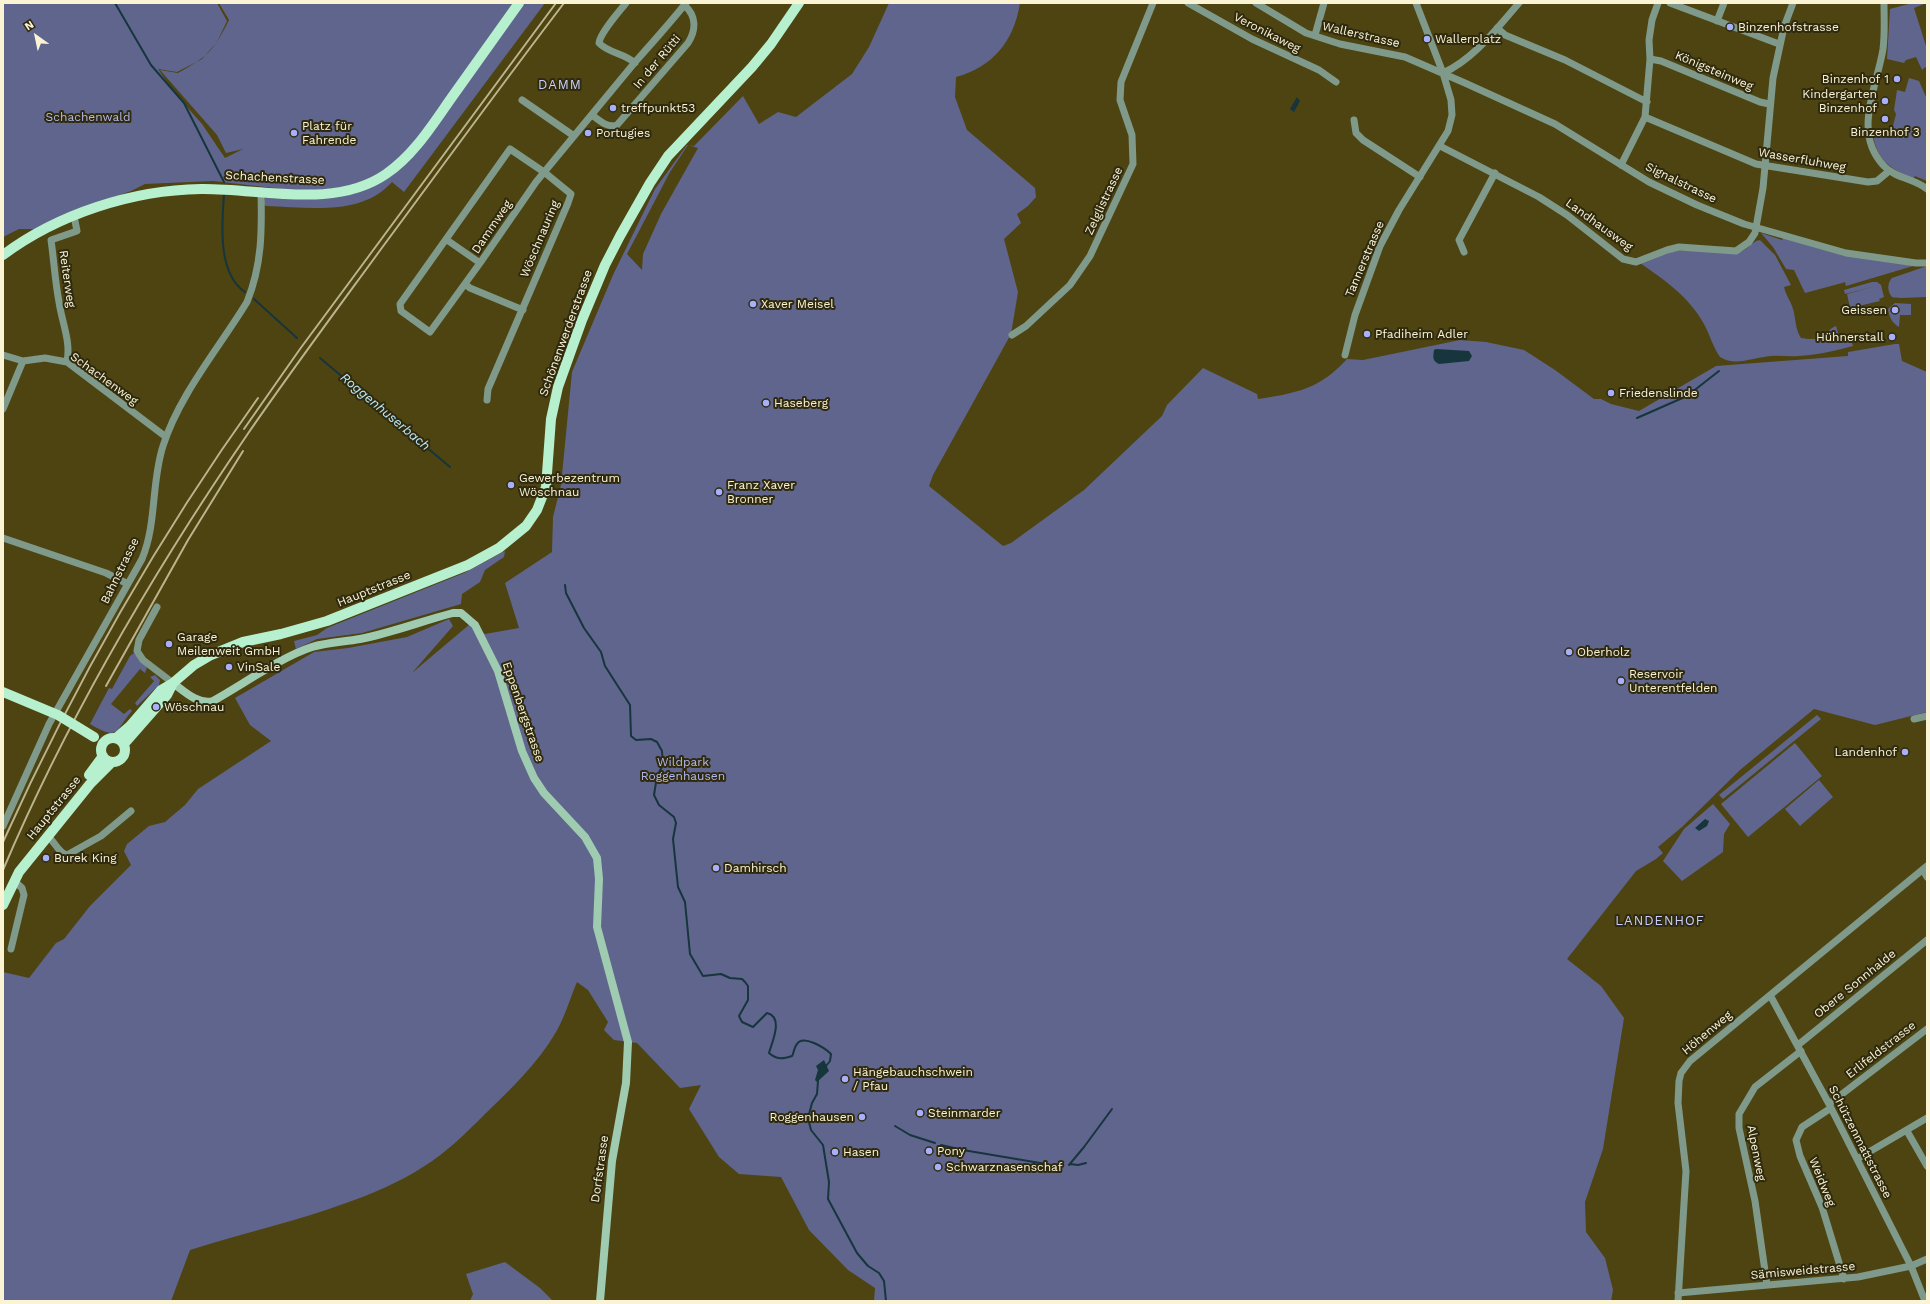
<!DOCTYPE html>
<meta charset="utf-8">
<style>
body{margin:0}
#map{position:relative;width:1930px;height:1304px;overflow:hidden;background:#4d4411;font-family:"Work Sans",sans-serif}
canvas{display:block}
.frame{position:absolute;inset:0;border:4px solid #faf4d4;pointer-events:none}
.north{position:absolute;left:16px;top:16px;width:40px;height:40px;-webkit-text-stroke:3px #2f2a0f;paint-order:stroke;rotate:327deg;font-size:11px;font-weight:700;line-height:16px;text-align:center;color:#faf4d4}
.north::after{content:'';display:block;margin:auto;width:14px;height:18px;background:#faf4d4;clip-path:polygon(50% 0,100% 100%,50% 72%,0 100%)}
</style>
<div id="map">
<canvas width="1930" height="1304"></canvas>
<div class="frame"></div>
<div class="north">N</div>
</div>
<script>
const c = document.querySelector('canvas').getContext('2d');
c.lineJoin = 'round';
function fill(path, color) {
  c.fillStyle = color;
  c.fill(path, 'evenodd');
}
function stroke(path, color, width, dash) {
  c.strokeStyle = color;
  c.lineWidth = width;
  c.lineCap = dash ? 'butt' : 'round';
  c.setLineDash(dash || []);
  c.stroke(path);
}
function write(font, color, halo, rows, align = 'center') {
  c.font = font + ' "Work Sans",sans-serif';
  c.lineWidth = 4;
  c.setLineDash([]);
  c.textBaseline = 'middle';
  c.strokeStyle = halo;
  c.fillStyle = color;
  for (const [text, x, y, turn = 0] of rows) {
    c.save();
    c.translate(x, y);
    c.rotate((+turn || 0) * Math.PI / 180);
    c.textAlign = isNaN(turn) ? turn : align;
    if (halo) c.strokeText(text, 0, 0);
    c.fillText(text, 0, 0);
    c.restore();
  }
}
fill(new Path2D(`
 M 3,3 L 217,3 L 227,21 L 217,42 L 202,59 L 177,72 L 158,69 L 173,91 L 202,124 L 225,158 L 243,149 L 226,153 L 217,135 L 160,70 L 178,73 C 208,56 213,52 229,20 L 219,3 L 513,3 L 418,138 L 399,160 L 374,177 L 349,186 L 308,192 L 213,181 L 145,184 L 131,191 L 79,209 L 38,229 L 19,229 L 3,237 Z
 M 523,3 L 545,3 L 404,192 L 392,182 C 361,217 307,207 266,206 L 263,204 L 265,198 C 316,199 351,203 396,172 Z
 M 889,3 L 1020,3 C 1014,41 993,67 956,77 L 955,97 L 967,130 L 1035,188 L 1036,197 L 1028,206 L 1017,214 L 1021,223 L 1004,239 L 1018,292 L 1011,334 L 933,475 L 929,486 L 1003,546 L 1011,543 L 1084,490 L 1162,416 L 1167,405 L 1203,368 L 1257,394 L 1258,399 C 1297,393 1320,389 1347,359 L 1363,360 L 1460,340 L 1486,342 L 1524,350 L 1555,370 L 1594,399 L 1601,399 L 1611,404 L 1639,411 L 1716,366 L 1848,356 L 1848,352 L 1895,344 L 1899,344 L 1902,361 L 1927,372 L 1927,712 L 1875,725 L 1814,709 L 1740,770 L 1682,827 L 1658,847 L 1663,853 L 1656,859 L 1636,871 L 1567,959 L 1601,986 L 1624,1018 L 1603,1149 L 1585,1202 L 1586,1232 L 1605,1258 L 1613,1290 L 1611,1301 L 874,1301 L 875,1288 L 848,1270 L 809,1230 L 781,1177 L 739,1174 L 719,1157 L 689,1109 L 701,1085 L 680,1088 L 637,1043 L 614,1040 L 604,1030 L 608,1022 L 588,990 L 577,982 C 570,998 565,1017 556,1032 C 538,1063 511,1089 485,1114 C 466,1133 446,1153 423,1167 C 400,1182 372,1194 346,1203 C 295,1222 242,1233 190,1250 L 171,1301 L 3,1301 L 3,972 L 29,978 L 56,943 L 64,939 L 90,906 L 131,865 L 124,851 L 127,844 L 149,826 L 165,822 L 185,805 L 198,789 L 271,741 L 250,725 L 235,698 L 314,652 L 348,648 L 407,637 L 449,619 L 453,626 L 412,673 L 470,624 L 485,634 L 519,628 L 505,583 L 552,552 L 553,517 L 561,485 L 572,372 L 613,275 L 655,189 L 687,145 L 694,146 L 743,96 L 759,124 L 778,112 L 796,117 L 852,74 L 869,47 ZM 688,145 L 698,148 L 661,214 L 643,254 L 642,270 L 627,254 L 670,172 Z
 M 1912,3 L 1923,3 L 1924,4 L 1914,8 L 1927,49 L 1927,66 L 1922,70 L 1916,57 L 1906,60 L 1904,63 L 1887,59 L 1890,9 Z
 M 1909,78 L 1919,81 L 1926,97 L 1927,111 L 1927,181 L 1915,176 L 1913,179 C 1887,167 1876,159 1872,129 L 1891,134 L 1896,114 L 1894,110 L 1897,90 L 1905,92 Z
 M 1761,233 L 1782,240 L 1783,238 L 1913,266 L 1846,286 L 1845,282 L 1842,283 L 1805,293 L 1794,270 L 1786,269 L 1773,247 Z
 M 1760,240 L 1775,255 L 1791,285 L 1784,287 C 1786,296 1791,301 1793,309 C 1796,319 1795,329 1801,338 C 1808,339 1821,341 1826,334 C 1830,330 1831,328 1836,326 L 1839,336 L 1849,334 L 1853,346 C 1835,351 1817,355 1798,356 C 1789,357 1780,355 1771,356 C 1754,357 1735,367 1720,357 C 1713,347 1710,335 1704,324 C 1689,297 1665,280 1640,263 C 1667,250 1682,249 1712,251 C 1720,252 1731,254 1739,252 C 1748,251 1751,241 1760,240 Z
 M 1927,266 L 1927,297 C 1919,297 1897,299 1892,297 C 1887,291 1887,283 1892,278 Z
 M 1872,282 L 1877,282 L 1881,285 L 1884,297 L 1879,299 L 1880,301 L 1850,308 L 1847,294 L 1876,286 L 1845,294 L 1844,290 Z
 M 1895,303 L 1911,304 L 1911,315 L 1900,315 L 1899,327 C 1891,322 1890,318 1888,309 Z
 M 505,551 L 504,557 L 485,570 L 480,582 L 462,594 L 461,604 L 362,633 L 317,639 L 296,649 L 294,641 L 317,635 L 327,628 L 464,573 Z
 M 134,653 L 147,667 L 145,673 L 140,669 L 111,704 L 124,714 L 130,709 L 132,711 C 115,730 120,742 90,724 L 109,688 L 112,689 L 130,656 Z
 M 155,675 L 160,680 L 159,685 L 137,706 L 135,703 L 154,681 L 150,677 Z
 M 1817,715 L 1821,719 L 1723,799 L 1719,795 Z
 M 1795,743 L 1822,776 L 1748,837 L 1721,804 Z
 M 1819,780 L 1833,797 L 1800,826 L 1785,809 Z
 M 1713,804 L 1730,824 L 1724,834 L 1723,852 L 1682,881 L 1663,861 L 1684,829 Z
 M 505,1262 L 540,1288 L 553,1301 L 470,1301 L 473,1294 L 466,1274 Z`), '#60658d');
fill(new Path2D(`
 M 1297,97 L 1300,101 L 1294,112 L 1290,109 Z
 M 1436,349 L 1469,351 L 1472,356 L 1469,361 L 1439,364 C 1432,361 1433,357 1434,350 Z
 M 1705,819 L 1709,821 L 1707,826 L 1699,831 L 1695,828 Z
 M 824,1060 L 829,1071 L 817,1082 L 815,1080 L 818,1070 L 816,1066 Z`), '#16353d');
stroke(new Path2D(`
 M 115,3 L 151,65 L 184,103 L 224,182
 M 224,194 C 222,223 217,273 245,292
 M 254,299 L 297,338
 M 320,358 L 450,467
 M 1637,418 L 1687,396 L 1719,371
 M 565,585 L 566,593 L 584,628 L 601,652 L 605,666 L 630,705 L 631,736 L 636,740 L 651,739 L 657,742 L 662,751 L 663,765 L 657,776 L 654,795 L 659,805 L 674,817 L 676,823 L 673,839 L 678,887 L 685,902 L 690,954 L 703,976 L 721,974 L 730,978 L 742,979 L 745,982 L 748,986 L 748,1000 L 739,1016 L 742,1022 L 753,1027 L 767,1013 C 784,1017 772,1042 769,1053 C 777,1060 783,1059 792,1056 C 794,1053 794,1047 797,1044 C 803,1034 825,1048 831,1054 L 830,1061 L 826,1066
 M 818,1081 L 817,1094 L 812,1103 L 808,1118 L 811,1130 L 823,1145 L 829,1182 L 828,1199 L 857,1253 L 868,1266 L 879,1273 L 884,1281 L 886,1301
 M 895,1126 L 910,1135 L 935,1143
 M 941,1145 L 954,1148
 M 957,1149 L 1046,1164
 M 1070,1164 L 1078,1165 L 1086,1163
 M 1069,1165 L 1084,1147 L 1112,1109`), '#16353d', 2);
stroke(new Path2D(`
 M 626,3 C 619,12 600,33 599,43 C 608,53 624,53 635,63
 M 1188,3 L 1252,39 L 1319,70 L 1336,82
 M 1256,3 L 1306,33 L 1340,44 L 1405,57 L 1465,83 L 1555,124 L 1649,182 L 1697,205 L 1744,224 L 1846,253 L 1916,263 L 1927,263
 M 1670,3 L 1779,44
 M 1884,3 C 1884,18 1885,34 1883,49 C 1877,87 1852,133 1884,166 C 1895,178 1915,179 1927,189
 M 1717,21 L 1724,3
 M 1497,28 L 1505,35 L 1565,60 L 1647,102
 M 1315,35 L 1324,3
 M 1650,59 L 1661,61 L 1760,102 L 1769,104
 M 1443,73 C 1474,59 1497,28 1519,3
 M 522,100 L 574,136
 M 592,115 C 600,121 607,128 617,125 L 688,43 C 696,30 697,16 684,5
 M 1645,117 L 1756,164 L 1868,182 L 1877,181 L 1889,171
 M 1354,120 L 1356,133 L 1363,140 L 1420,177
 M 1440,146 L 1539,197 L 1567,215 L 1623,259 L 1636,262 L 1667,250 L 1679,247 L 1736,251 L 1749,242 L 1755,233 L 1763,188 L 1773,78 L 1784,27 L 1793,3
 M 1621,165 L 1645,117 L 1650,59 L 1649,40 L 1652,20 L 1658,3
 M 447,240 L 480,263
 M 1464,252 L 1459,240 L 1495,173
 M 465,284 L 470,288 L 523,310
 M 1012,335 L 1026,326 L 1070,285 L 1090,256 L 1133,164 L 1132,135 L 1120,100 L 1121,82 L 1153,3
 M 3,355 L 23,361 L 3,409
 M 1345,355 L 1355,315 L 1380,246 L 1399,210 L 1448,131 L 1452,115 L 1451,100 L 1443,73 L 1416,3
 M 23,361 L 45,358 L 67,362 L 166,437
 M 67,362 C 71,341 62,323 59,302 C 55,281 54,261 51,240 L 77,231 L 74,216
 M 487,400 L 488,389 L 568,203 L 571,194 L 544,172 L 541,170 L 510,149 L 400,304 L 401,311 L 430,332 L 480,263 L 536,182 C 569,142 603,101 636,61 C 653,42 670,23 686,3
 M 3,538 L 106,573 L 128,584
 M 157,607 L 139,640 L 137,651 L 143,660 L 173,683
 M 1914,719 L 1927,716
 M 3,826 L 49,724 L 142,559 C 157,523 151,483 163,446 C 179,395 219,348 247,302 C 262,265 262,231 261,191
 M 47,836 C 55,841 58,853 67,855 L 101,836 L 131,811
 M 1923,870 L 1927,877
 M 11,949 L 24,895 L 22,888 L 14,881
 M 1770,995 L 1829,1104 L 1911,1266 L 1925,1301
 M 1798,1045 L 1927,940
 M 1829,1104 L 1927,1029
 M 1831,1108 L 1802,1127 L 1796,1140 L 1800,1156 L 1822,1207 L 1844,1279
 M 1907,1131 L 1927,1166
 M 1857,1159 L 1927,1118
 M 1767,1285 L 1755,1201 L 1739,1128 L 1739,1114 L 1755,1087 L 1801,1051
 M 1678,1293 L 1858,1277 L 1911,1266 L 1927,1259
 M 1678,1301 L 1686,1171 L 1678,1103 L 1679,1081 L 1681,1073 L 1690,1061 L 1927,866`), '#7f9a8a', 7);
stroke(new Path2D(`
 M 173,683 C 184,691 198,705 213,701 C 242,685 281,657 312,647 C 328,642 343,642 360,639 C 391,633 422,621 453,613 L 461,613 L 475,625 L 498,671 L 522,751 L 534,778 L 544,793 L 585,837 L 597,858 L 599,879 L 597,927 L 628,1042 L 626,1083 L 612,1161 L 600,1301`), '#9fcbb1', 8);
stroke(new Path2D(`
 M 3,255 C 58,214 132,190 201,189 C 260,188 334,210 386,174 C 414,155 433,124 452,97 C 475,65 497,34 519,3
 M101 750a12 12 0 1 1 24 0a12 12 0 1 1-24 0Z
 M 116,738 L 130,726 L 161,690 L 173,683 L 194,665 L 211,655 L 243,642 L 281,634 L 327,621 L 468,565 L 499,548 L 526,526 L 537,510 L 546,487 L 551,419 L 558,387 L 582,320 L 605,265 L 620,236 L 650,183 L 668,156 L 752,67 L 771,44 L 799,3
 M 124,744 L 167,695 L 173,683
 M 89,775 L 103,756
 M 3,905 L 19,872 L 90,784 L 112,762`), '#b7f0cf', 10);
stroke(new Path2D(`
 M 244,429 L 300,349 L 556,3
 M 106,686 L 188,540 L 243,451
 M 3,842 C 73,687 159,536 258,398
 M 3,870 C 68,717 154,571 247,435 C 291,371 338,308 384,245 C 444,164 503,83 564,3`), '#bbb48d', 2);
stroke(new Path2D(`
 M 3,692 L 58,715 L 94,737`), '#b7f0cf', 10);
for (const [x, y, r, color] of [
 [1730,27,4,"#a8b0fc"],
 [1427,39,4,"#a8b0fc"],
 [1897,79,4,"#a8b0fc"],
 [1885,101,4,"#a8b0fc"],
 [613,108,4,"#a8b0fc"],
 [1885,119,4,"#a8b0fc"],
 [294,133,4,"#a8b0fc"],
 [588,133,4,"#a8b0fc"],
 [753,304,4,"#a8b0fc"],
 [1895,310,4,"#a8b0fc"],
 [1367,334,4,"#a8b0fc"],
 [1892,337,4,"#a8b0fc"],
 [1611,393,4,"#a8b0fc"],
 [766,403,4,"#a8b0fc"],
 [511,485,4,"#a8b0fc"],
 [719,492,4,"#a8b0fc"],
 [169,644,4,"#a8b0fc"],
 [1569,652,4,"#a8b0fc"],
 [229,667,4,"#a8b0fc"],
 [1621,681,4,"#a8b0fc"],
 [156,707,4,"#a8b0fc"],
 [1905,752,4,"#a8b0fc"],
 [46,858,4,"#a8b0fc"],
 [716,868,4,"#a8b0fc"],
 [845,1079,4,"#a8b0fc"],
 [920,1113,4,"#a8b0fc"],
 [862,1117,4,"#a8b0fc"],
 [929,1151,4,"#a8b0fc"],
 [835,1152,4,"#a8b0fc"],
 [938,1167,4,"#a8b0fc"]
]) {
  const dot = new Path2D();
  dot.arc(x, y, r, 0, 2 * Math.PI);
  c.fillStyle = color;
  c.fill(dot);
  stroke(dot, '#2f2a0f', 1.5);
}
write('12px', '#faf4d4', '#2f2a0f', [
 ["Binzenhofstrasse",1738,27],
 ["Wallerplatz",1435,39],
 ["Binzenhof 1",1889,79,"right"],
 ["Kindergarten",1877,94,"right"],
 ["Binzenhof",1877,108,"right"],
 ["treffpunkt53",621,108],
 ["Platz für",302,126],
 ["Fahrende",302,140],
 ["Binzenhof 3",1885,132,"center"],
 ["Portugies",596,133],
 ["Xaver Meisel",761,304],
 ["Geissen",1887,310,"right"],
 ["Pfadiheim Adler",1375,334],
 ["Hühnerstall",1884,337,"right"],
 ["Friedenslinde",1619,393],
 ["Haseberg",774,403],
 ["Gewerbezentrum",519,478],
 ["Wöschnau",519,492],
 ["Franz Xaver",727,485],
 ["Bronner",727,499],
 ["Garage",177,637],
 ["Meilenweit GmbH",177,651],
 ["Oberholz",1577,652],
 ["VinSale",237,667],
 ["Reservoir",1629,674],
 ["Unterentfelden",1629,688],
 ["Wöschnau",164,707],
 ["Landenhof",1897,752,"right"],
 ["Burek King",54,858],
 ["Damhirsch",724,868],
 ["Hängebauchschwein",853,1072],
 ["/ Pfau",853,1086],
 ["Steinmarder",928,1113],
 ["Roggenhausen",854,1117,"right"],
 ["Pony",937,1151],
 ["Hasen",843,1152],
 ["Schwarznasenschaf",946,1167]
], 'left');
write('12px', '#faf4d4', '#2f2a0f', [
 ["Veronikaweg",1267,33,27],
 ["Wallerstrasse",1361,35,13],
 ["In der Rütti",657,62,-50],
 ["Königsteinweg",1714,71,23],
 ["Wasserfluhweg",1802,160,10],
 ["Schachenstrasse",275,178,3],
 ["Signalstrasse",1681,183,26],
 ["Zelglistrasse",1104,201,-65],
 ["Landhausweg",1599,225,36],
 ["Dammweg",492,227,-56],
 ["Wöschnauring",540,239,-67],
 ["Tannerstrasse",1365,259,-67],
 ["Reiterweg",67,279,82],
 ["Schönenwerderstrasse",566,333,-70],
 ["Schachenweg",104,379,36],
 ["Bahnstrasse",120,571,-64],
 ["Hauptstrasse",374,589,-22],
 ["Eppenbergstrasse",523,712,71],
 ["Hauptstrasse",54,808,-51],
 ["Obere Sonnhalde",1855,984,-39],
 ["Höhenweg",1707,1033,-40],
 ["Erlifeldstrasse",1881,1050,-38],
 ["Schützenmattstrasse",1860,1142,63],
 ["Alpenweg",1756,1153,79],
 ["Dorfstrasse",600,1169,-82],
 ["Weidweg",1822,1182,68],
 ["Sämisweidstrasse",1803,1271,-5]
]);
write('12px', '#b2b9ef', '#2f2a0f', [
 ["Schachenwald",88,117],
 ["Wildpark",683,762],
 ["Roggenhausen",683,776]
]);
c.letterSpacing = '1px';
write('13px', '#cad0fb', '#2f2a0f', [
 ["DAMM",560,85],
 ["LANDENHOF",1660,921]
]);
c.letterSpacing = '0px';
write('italic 13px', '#bdebfa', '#2f2a0f', [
 ["Roggenhuserbach",385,412,40]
]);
</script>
